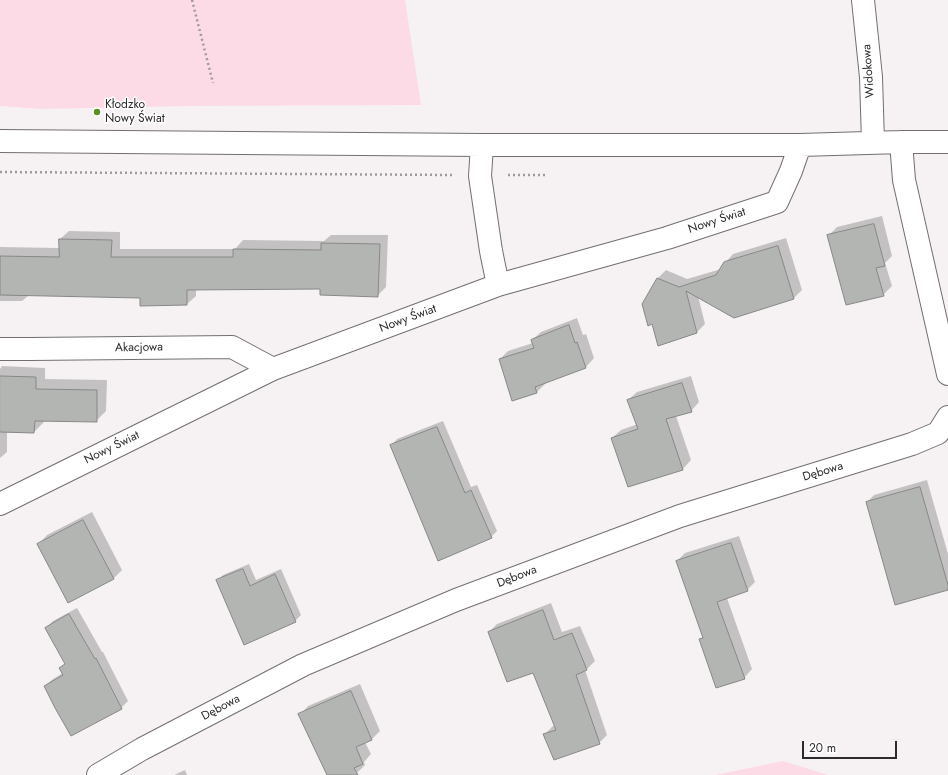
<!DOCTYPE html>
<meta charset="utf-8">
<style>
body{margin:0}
#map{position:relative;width:948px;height:775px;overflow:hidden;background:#f6f2f3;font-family:Jost,sans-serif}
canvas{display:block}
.scale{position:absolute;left:802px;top:741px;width:95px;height:18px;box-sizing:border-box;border:2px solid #2c2a2b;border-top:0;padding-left:5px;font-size:12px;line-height:14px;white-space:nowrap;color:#2c2a2b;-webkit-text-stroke:3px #fff;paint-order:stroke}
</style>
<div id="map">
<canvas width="948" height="775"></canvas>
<div class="scale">20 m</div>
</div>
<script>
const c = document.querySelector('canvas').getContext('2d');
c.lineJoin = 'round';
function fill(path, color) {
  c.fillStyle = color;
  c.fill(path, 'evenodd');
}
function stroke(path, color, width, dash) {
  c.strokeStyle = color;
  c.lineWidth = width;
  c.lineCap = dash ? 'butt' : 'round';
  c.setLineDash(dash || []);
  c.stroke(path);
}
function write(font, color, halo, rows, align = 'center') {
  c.font = font + ' Jost,sans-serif';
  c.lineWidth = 3;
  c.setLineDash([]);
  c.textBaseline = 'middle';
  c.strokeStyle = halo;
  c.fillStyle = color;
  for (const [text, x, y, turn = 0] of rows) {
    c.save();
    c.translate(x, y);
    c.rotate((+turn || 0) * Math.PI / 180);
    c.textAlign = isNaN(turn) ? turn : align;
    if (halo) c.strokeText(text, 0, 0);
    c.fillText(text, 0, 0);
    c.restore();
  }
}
fill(new Path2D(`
 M 0,0 L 405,0 L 421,105 L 195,106 L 40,109 L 0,106 Z
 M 783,761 L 828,775 L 715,775 Z`), '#fddbe6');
fill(new Path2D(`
 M 882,216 L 892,256 L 885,263 L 892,286 L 883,295 L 828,236 L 837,227 Z
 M 69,231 L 120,232 L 120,249 L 235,249 L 243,240 L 324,241 L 331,235 L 388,235 L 386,287 L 377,296 L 321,288 L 196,289 L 196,296 L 187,304 L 141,297 L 29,295 L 22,301 L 0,301 L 0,247 L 60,248 L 60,239 Z
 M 786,238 L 802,290 L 794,298 L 734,317 L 698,296 L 705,324 L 697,332 L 657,279 L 666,270 L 687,279 L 721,269 L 725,263 L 733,254 Z
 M 577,318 L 583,335 L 586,334 L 594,358 L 586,367 L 544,382 L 545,384 L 537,392 L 500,359 L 508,351 L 533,343 L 532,340 L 541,332 Z
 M 2,366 L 45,368 L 45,379 L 107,380 L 106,411 L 96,421 L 44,420 L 44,422 L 34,432 L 7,431 L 7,452 L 0,458 L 0,369 Z
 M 691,376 L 699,402 L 691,411 L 676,416 L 691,460 L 683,469 L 629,486 L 612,438 L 621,430 L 638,424 L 628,400 L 637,392 Z
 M 443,421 L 471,487 L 477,485 L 497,531 L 491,537 L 391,446 L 397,439 Z
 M 927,480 L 948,554 L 948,589 L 867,502 L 874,495 Z
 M 92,512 L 122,570 L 114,578 L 39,544 L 47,535 Z
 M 739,536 L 755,582 L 747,590 L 727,598 L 752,669 L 744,678 L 701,639 L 703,636 L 677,561 L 685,553 Z
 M 249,564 L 256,580 L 281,569 L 301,615 L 295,621 L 217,581 L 223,575 Z
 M 551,603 L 562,632 L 580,626 L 595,661 L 587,669 L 585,670 L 607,735 L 599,743 L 545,734 L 553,726 L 555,726 L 534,671 L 489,632 L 497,624 Z
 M 77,608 L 102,652 L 103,652 L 128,701 L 121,708 L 45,686 L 53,679 L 63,673 L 60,668 L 66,663 L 46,628 L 53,621 Z
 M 360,684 L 380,731 L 372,739 L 365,742 L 371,754 L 364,762 L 365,765 L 357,773 L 353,775 L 328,775 L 300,715 L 308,706 Z
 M 185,770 L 187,775 L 174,775 Z`), '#0003');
const building = new Path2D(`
 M 874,224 L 885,266 L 876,268 L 884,296 L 846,305 L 827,235 Z
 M 59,239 L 112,240 L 111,257 L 233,257 L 233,249 L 321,250 L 321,243 L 380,244 L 378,297 L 320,295 L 320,289 L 187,290 L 187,305 L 140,306 L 140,298 L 0,295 L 0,256 L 59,257 Z
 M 778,246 L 794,299 L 734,318 L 686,291 L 697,333 L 658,346 L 652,324 L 648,326 L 642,304 L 657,278 L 679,287 L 716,275 L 724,262 Z
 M 569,325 L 575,343 L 577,342 L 586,368 L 535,387 L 537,393 L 512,401 L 499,359 L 534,348 L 531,340 Z
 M 0,376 L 36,377 L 36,389 L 97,390 L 97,422 L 35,421 L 34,433 L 0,432 Z
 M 682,383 L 692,412 L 666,419 L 683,470 L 628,487 L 611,438 L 638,429 L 627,400 Z
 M 437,427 L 465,493 L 471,490 L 492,538 L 438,561 L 390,445 Z
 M 920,487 L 948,585 L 948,590 L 895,605 L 866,502 Z
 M 83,520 L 114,579 L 68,603 L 37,544 Z
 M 731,543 L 748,591 L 717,602 L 745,679 L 716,688 L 699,639 L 703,638 L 676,561 Z
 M 243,569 L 250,586 L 275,574 L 296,622 L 244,645 L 216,580 Z
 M 543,610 L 554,640 L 572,633 L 587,670 L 576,675 L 600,744 L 554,760 L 543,734 L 556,730 L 533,673 L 507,682 L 488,632 Z
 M 69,614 L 95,659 L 96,658 L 122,709 L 71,736 L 55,708 L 44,686 L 63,675 L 59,668 L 65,664 L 45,628 Z
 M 351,691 L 372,740 L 356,747 L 363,764 L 354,768 L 358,775 L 327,775 L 298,714 Z`);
fill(building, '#b3b5b2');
stroke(building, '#868885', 1);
const minor = new Path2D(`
 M 863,0 L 871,77 L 873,142
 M 0,141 L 482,145 L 800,145 L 901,142 L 948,142
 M 901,142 L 904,180 L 948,374
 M 482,145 L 480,176 L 491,251 L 498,285
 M 0,349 L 30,349 L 232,347 L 273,369
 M 0,504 L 273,369 L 498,285 L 667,238 L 777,202 L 791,171 L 800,145
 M 98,775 L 142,749 L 303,665 L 456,600 L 680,516 L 912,444 L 938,433 L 948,417`);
stroke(minor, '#736f71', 24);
stroke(new Path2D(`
 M 192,0 L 213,83
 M 0,172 L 453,175
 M 508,175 L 545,175`), '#9d9a9b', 2.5, [2, 3]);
stroke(minor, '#fff', 22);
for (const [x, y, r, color] of [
 [97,112,4,"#5c9029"]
]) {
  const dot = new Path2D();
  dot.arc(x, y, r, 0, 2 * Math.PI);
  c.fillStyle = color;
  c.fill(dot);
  stroke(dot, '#fff', 1.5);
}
write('12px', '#2c2a2b', '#fff', [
 ["Widokowa",869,71,-94],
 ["Nowy Świat",717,221,-18],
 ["Nowy Świat",408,319,-20],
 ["Akacjowa",139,348,-1],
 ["Nowy Świat",112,448,-26],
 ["Dębowa",823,472,-17],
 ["Dębowa",517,577,-21],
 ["Dębowa",221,708,-28]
]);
write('12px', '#2c2a2b', '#fff', [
 ["Kłodzko",105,105],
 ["Nowy Świat",105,119]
], 'left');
</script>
